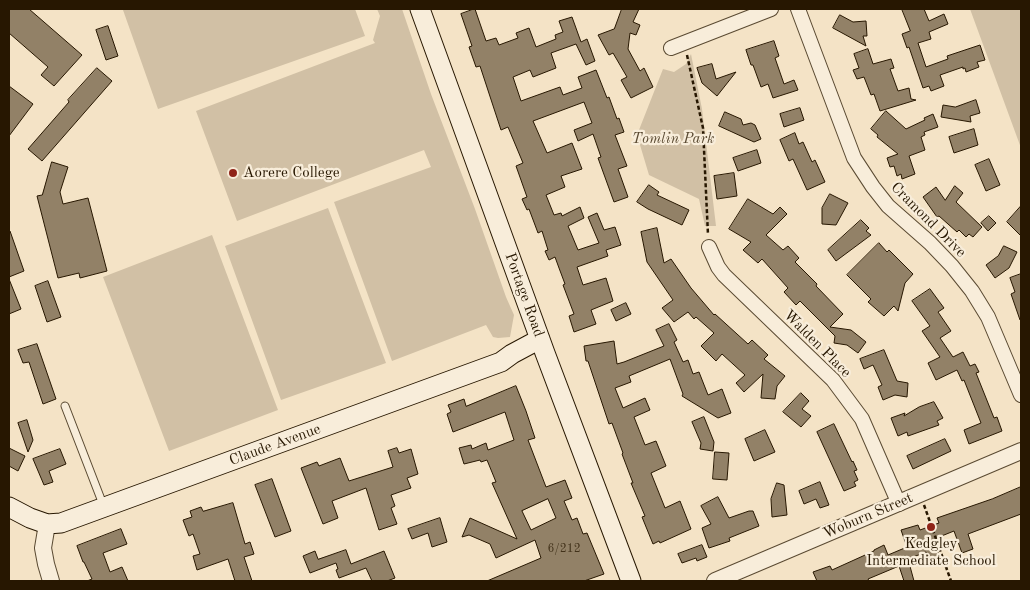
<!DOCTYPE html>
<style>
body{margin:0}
#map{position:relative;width:1030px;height:590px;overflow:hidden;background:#f4e3c6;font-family:"Old Standard TT",serif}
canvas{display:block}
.frame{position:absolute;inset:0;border:10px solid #271701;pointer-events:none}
</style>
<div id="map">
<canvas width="1030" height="590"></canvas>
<div class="frame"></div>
</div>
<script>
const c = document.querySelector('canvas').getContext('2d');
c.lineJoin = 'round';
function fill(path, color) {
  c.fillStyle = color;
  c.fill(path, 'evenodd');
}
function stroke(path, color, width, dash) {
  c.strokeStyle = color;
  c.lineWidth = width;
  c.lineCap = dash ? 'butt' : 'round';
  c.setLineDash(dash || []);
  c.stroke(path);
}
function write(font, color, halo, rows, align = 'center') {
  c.font = font + ' "Old Standard TT",serif';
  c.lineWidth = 4.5;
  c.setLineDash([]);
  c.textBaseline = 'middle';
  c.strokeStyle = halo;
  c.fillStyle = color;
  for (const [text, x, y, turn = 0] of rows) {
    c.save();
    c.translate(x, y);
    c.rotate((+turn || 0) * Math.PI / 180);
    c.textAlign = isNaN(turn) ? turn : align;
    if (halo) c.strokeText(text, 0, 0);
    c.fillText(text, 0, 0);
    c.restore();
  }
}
fill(new Path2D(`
 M 126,9 L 355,9 L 365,36 L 158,109 L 123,10 Z
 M 377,9 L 402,9 L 431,94 L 475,209 L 506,297 L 514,315 L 510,337 L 498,338 L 493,337 L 486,325 L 392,361 L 334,202 L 431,167 L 424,150 L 237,221 L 196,111 L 375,43 L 373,40 L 380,16 Z
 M 970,9 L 1021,9 L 1021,148 Z
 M 691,54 L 702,109 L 716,226 L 705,226 L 699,199 L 649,175 L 637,135 L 663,69 L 674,72 L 686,64 Z
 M 328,208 L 386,363 L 281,400 L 225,246 Z
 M 212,235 L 278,410 L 169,451 L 103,277 Z`), '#d1c0a5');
const building = new Path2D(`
 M 9,9 L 29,9 L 82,55 L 54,86 L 41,75 L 48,67 L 9,33 Z
 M 475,9 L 486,41 L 496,38 L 499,45 L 518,38 L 516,33 L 529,28 L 536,47 L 556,39 L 555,35 L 563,32 L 559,21 L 572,17 L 581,42 L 587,39 L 595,61 L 586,65 L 576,44 L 551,53 L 556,68 L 533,77 L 530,70 L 513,77 L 521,101 L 560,87 L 563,95 L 582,88 L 578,77 L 596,70 L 607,98 L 609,97 L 617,119 L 619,118 L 624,132 L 615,135 L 627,166 L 618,169 L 628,197 L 614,202 L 598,158 L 601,157 L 593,134 L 578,141 L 574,130 L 592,123 L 584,102 L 533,121 L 547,153 L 572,143 L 582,169 L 561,176 L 565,187 L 546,195 L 554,215 L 561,213 L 562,216 L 580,207 L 584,218 L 568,226 L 578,250 L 599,243 L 588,217 L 597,213 L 604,230 L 615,227 L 621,245 L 606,250 L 608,256 L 577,267 L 583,285 L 606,278 L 613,301 L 591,310 L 596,324 L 574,332 L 569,316 L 574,314 L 563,285 L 565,284 L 559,268 L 555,257 L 549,260 L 545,251 L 548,250 L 542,231 L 538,233 L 529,209 L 527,210 L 522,199 L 527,197 L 516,166 L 523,163 L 508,127 L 501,130 L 480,66 L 476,67 L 469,47 L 472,46 L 461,14 Z
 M 622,9 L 639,9 L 633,22 L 640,25 L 636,35 L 630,33 L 628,49 L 640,71 L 644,68 L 653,87 L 631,98 L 621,80 L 627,77 L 613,53 L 609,55 L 598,35 L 614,29 Z
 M 902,9 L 924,9 L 929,21 L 944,14 L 948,24 L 929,32 L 931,39 L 918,43 L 926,67 L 948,59 L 947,56 L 980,45 L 985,60 L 977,62 L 979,67 L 966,72 L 965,68 L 963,69 L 963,67 L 940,75 L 944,86 L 931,91 L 929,86 L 923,88 L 909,47 L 907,48 L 902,34 L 910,31 Z
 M 840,15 L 853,22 L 866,21 L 867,36 L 863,36 L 866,46 L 833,28 Z
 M 108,26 L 118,56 L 106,60 L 96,30 Z
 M 774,41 L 779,56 L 775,58 L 784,84 L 794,80 L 798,90 L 773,98 L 768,84 L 761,87 L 753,65 L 751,65 L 746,50 Z
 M 868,49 L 873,64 L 891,59 L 894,68 L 890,69 L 898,91 L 909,88 L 911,99 L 916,100 L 880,111 L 874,94 L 871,95 L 864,77 L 857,79 L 853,70 L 859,68 L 854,54 Z
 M 712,64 L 716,79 L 736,72 L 717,96 L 702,83 L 697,68 Z
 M 97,68 L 112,81 L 42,161 L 28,149 L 69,102 L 68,100 Z
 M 9,86 L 33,104 L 9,136 Z
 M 976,100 L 980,113 L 970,116 L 971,122 L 941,117 L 943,105 L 955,107 Z
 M 800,108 L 804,120 L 784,127 L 780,114 Z
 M 886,111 L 906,129 L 925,120 L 924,118 L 933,114 L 938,127 L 924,132 L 925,135 L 921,137 L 925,150 L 909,156 L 915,174 L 902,179 L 901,174 L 897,176 L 894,166 L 890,167 L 887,158 L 898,154 L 877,137 L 878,135 L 871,129 Z
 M 725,112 L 741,119 L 743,125 L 751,123 L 755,125 L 761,139 L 754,142 L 719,126 Z
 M 974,129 L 978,145 L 954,153 L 949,137 Z
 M 795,133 L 799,144 L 803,142 L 812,162 L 815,160 L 825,182 L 807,190 L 793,159 L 789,161 L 780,140 Z
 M 757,150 L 761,163 L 738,171 L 733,158 Z
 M 989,159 L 1000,185 L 986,191 L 975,165 Z
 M 52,162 L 68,167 L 60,192 L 63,204 L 88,198 L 107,271 L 80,278 L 79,273 L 58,278 L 37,196 L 42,195 Z
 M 734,173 L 737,196 L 717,199 L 714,176 Z
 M 649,185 L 659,192 L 657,195 L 689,210 L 682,225 L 648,209 L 637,202 Z
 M 955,186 L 963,193 L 956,202 L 982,227 L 973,237 L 969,234 L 966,237 L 959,230 L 957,232 L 939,216 L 937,217 L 923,197 L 936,187 L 945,200 Z
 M 830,194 L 848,203 L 836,225 L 822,224 L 822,208 Z
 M 748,199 L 773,214 L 780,207 L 787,214 L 766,235 L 783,250 L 788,246 L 799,258 L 795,262 L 817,284 L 816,286 L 843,314 L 830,327 L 851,330 L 866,342 L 858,353 L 847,345 L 834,343 L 835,336 L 800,301 L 796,305 L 784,292 L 788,288 L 762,259 L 758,263 L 743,250 L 751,242 L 729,229 Z
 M 1021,206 L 1021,236 L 1007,222 Z
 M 989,216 L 996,223 L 988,231 L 981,223 Z
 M 861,220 L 869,228 L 866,231 L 871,235 L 836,261 L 828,250 Z
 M 657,228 L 664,263 L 671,259 L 691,288 L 714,315 L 715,314 L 748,344 L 752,340 L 768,355 L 764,359 L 785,376 L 777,386 L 775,399 L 761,398 L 763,374 L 744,392 L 736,383 L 745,375 L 722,354 L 716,361 L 701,346 L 714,333 L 696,317 L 694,319 L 688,312 L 674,322 L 662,308 L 673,300 L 647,262 L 641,232 Z
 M 9,231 L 10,231 L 24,271 L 9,277 Z
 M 879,243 L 887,252 L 889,250 L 913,274 L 905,283 L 898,311 L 894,306 L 884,316 L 868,302 L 871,299 L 847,275 Z
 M 1004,246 L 1017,252 L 1009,268 L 995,278 L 986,265 L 998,256 Z
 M 1021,274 L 1021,320 L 1020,320 L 1011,294 L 1015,292 L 1010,278 Z
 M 9,279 L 21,309 L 9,314 Z
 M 48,281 L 61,317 L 47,322 L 35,286 Z
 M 930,289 L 944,308 L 938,312 L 951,331 L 940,338 L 953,357 L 963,352 L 970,366 L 975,364 L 979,372 L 976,373 L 994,418 L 997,417 L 1002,431 L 969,444 L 964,430 L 981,423 L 964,380 L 962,381 L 957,370 L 936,380 L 928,363 L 940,357 L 922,331 L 930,326 L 912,301 Z
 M 626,303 L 631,314 L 616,321 L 611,310 Z
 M 669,324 L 677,340 L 674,342 L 683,362 L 688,360 L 693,374 L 699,372 L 708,395 L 722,389 L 731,413 L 718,418 L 682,396 L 683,394 L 670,359 L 629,376 L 631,382 L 615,388 L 623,408 L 645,398 L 650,410 L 634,417 L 645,445 L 656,441 L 666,466 L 651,473 L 665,508 L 680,501 L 691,529 L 660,543 L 659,541 L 653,544 L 642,517 L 645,516 L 631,483 L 633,483 L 622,454 L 623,453 L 612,423 L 609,424 L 588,361 L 586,361 L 584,346 L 614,341 L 617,364 L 624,362 L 664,346 L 656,330 Z
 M 37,344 L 56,399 L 43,404 L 29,362 L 23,363 L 18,350 Z
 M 884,350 L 897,381 L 908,383 L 907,397 L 895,395 L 883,400 L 878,387 L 882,385 L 873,365 L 864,369 L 860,359 Z
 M 516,386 L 526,411 L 535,438 L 528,440 L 546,487 L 565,480 L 572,498 L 564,501 L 572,520 L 577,518 L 583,534 L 587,533 L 604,574 L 584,581 L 487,581 L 541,558 L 535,540 L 496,558 L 490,544 L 469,535 L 462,537 L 470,518 L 517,539 L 492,483 L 496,482 L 487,460 L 481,462 L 480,460 L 464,464 L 459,448 L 471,445 L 472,449 L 486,443 L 488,450 L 514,440 L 505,412 L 453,432 L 447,414 L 451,412 L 448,405 L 464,399 L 466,406 ZM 548,499 L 556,518 L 531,530 L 522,511 Z
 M 801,393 L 809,401 L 802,409 L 811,416 L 801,427 L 783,412 Z
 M 934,402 L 943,418 L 937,421 L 939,425 L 908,436 L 907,432 L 898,436 L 891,418 L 905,413 L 904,416 L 919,407 Z
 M 704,417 L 714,442 L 713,451 L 700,449 L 701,443 L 692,422 Z
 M 27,420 L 33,440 L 28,452 L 18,423 Z
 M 834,424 L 852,462 L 853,461 L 857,470 L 854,471 L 858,480 L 854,482 L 856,486 L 844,491 L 817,432 Z
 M 765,430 L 775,452 L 754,461 L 745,439 Z
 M 945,439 L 951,451 L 913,469 L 907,456 Z
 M 9,448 L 25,456 L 18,471 L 9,466 Z
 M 397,448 L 399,453 L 411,449 L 418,474 L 407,478 L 411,488 L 391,495 L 395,506 L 391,508 L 397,524 L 379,530 L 366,488 L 332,501 L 338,518 L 323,524 L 301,468 L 317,462 L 319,466 L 340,458 L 349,481 L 393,467 L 388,451 Z
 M 60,449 L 66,464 L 49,471 L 53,482 L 44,485 L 33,459 Z
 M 715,452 L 729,453 L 727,480 L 713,479 Z
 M 272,479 L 291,531 L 275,537 L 255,485 Z
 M 820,482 L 829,505 L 820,508 L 816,499 L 804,504 L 799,491 Z
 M 777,483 L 784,485 L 787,515 L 772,517 L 771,499 Z
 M 1021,487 L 1021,514 L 968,534 L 973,549 L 962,553 L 954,531 L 934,539 L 941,562 L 931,565 L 926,552 L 908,559 L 914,581 L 904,581 L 899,566 L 868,579 L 869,581 L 817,581 L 813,572 L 830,566 L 832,570 L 874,551 L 874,550 L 884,545 L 888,555 L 907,547 L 901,530 L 918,525 L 920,530 L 939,523 L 937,518 L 992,499 Z
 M 718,497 L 729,518 L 749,511 L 753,511 L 759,526 L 729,538 L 730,541 L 709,548 L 702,528 L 711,524 L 701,506 Z
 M 233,503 L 245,544 L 250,542 L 254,554 L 244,557 L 252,581 L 235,581 L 228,559 L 197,570 L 193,556 L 200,554 L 193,534 L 189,536 L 183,520 L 192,517 L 190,511 L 201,507 L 203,511 Z
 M 440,518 L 447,542 L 432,547 L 428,533 L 412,539 L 408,529 Z
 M 121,529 L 127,544 L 103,553 L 110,572 L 122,567 L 128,581 L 87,581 L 92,579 L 84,562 L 83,562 L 77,546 Z
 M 702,545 L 707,557 L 697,561 L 696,558 L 682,563 L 678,554 Z
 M 346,550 L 351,564 L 384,551 L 395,578 L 387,581 L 372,581 L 366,568 L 339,578 L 336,570 L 338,569 L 336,563 L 310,573 L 303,556 L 315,551 L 318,559 Z`);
fill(building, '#928167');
stroke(building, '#271701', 1);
const service = new Path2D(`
 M 65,406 L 104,507`);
const minor = new Path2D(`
 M 798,9 L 854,158 L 873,187 L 888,206 L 930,243 L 952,266 L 972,291 L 988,317 L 1021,395
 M 671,48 L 771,9
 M 709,247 L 718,267 L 724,275 L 833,380 L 862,419 L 899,504`);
const tertiary = new Path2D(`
 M 47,524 L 43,548 L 46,564 L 51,581
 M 715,581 L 1021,451`);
const secondary = new Path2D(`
 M 420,9 L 545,353 L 631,581
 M 9,507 L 30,518 L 47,524 L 61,523 L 501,362 L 512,354 L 540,339`);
stroke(service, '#5a4a32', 9);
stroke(minor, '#5a4a32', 16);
stroke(tertiary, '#5a4a32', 18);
stroke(secondary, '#271701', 21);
stroke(new Path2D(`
 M 687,55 L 703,128 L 708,235
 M 924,505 L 951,581`), '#271701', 2.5, [4, 2.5]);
stroke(service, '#f8edda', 7);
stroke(minor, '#f8edda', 14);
stroke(tertiary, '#f8edda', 16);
stroke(secondary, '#f8edda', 19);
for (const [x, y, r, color] of [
 [233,173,5,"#8f2418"],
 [931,527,5,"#8f2418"]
]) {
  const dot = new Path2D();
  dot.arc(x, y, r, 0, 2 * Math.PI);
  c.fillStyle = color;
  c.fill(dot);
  stroke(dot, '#f8edda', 2);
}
write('12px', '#42321a', null, [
 ["6/212",564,549]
]);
write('italic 15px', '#5a4a32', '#f8edda', [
 ["Tomlin Park",673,139]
]);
write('15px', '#271701', '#f8edda', [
 ["Aorere College",243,173],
 ["Kedgley",931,544,"center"],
 ["Intermediate School",931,561,"center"]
], 'left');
write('15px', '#271701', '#f8edda', [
 ["Cramond Drive",928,220,45],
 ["Portage Road",524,295,70],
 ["Walden Place",817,344,45],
 ["Claude Avenue",275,445,-20],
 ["Woburn Street",868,516,-23]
]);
</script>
